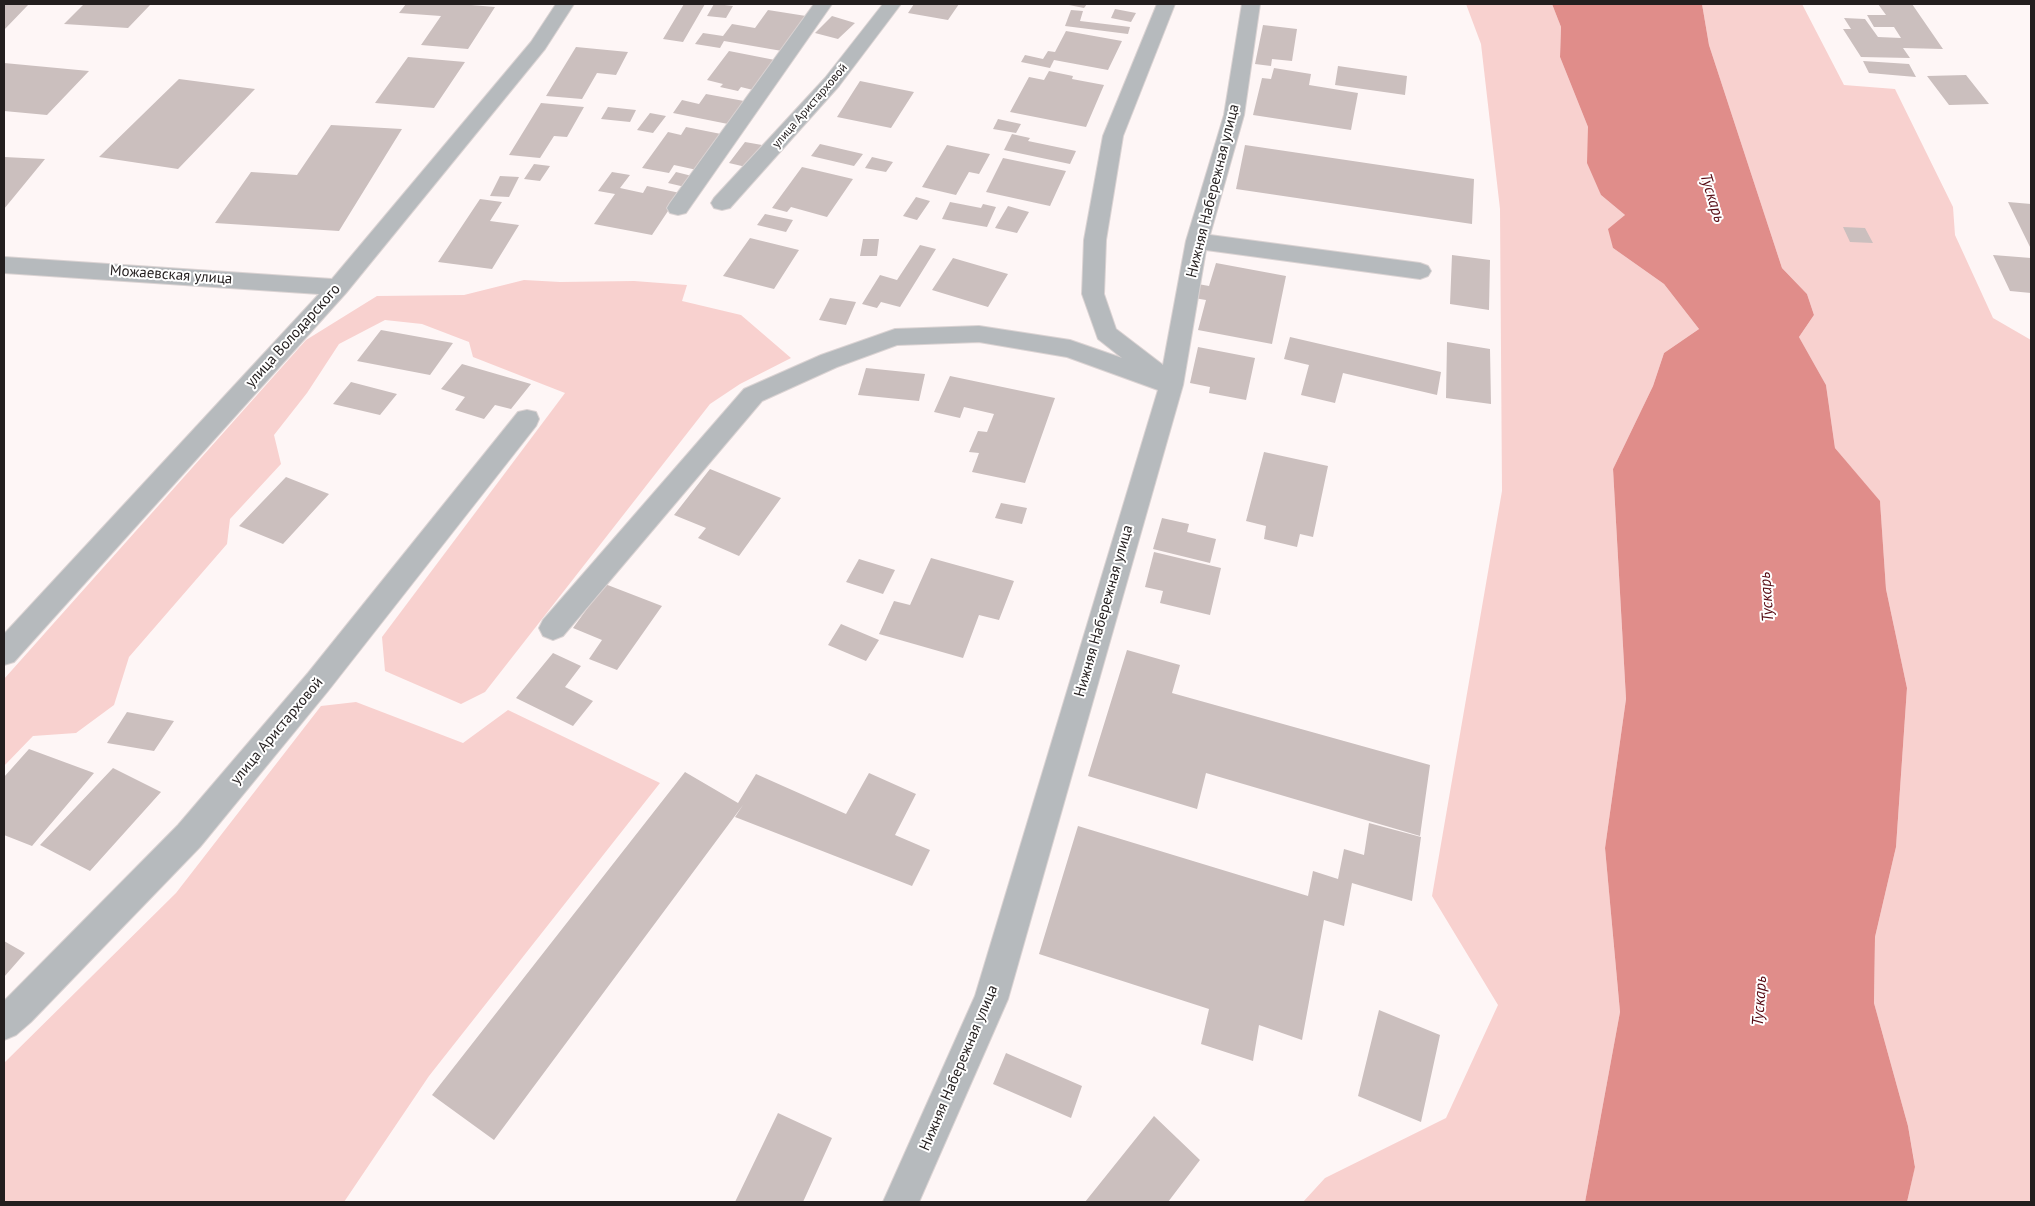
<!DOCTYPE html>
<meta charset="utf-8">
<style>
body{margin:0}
#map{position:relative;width:2035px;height:1206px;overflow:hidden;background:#fef6f6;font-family:"PT Sans",sans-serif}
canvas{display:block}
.frame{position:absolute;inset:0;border:5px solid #231e1e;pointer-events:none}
</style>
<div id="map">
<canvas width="2035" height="1206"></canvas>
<div class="frame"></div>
</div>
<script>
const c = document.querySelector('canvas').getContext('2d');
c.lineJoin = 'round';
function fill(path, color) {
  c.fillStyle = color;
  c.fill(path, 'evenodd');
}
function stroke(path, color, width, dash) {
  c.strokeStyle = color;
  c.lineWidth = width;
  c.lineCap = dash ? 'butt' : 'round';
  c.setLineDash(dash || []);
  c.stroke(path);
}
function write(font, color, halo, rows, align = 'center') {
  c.font = font + ' "PT Sans",sans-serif';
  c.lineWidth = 4;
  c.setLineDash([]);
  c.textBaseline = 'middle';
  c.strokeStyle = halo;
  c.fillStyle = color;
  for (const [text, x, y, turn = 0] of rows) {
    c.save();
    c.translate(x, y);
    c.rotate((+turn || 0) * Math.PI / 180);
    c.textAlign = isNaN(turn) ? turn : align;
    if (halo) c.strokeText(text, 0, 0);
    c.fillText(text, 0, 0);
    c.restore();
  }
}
fill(new Path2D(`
 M 1466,4 L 1552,4 L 1561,27 L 1560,57 L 1588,127 L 1588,144 L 1601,195 L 1625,215 L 1613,248 L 1664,284 L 1699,329 L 1664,353 L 1653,386 L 1613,469 L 1626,699 L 1605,848 L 1620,1012 L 1585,1202 L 1303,1202 L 1325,1178 L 1446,1118 L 1498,1005 L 1432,896 L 1502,491 L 1500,209 L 1481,44 Z
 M 1702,4 L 1802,4 L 1844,85 L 1895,89 L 1953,207 L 1955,235 L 1993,318 L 2031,340 L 2031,1202 L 1907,1202 L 1915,1166 L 1908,1126 L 1874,1003 L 1875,937 L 1896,847 L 1907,688 L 1886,589 L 1880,502 L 1835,448 L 1826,385 L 1799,337 L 1814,315 L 1807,294 L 1782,268 L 1709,45 Z
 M 524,280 L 560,282 L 634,281 L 687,285 L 682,301 L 741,315 L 791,358 L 740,384 L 710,404 L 485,692 L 461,704 L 385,671 L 382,637 L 565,393 L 473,357 L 469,342 L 422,324 L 385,320 L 339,344 L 307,393 L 274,435 L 281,464 L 230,519 L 227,544 L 129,657 L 114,705 L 76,733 L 33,736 L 4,766 L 4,679 L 306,340 L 377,296 L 464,295 Z
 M 356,702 L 463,743 L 508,710 L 660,783 L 429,1076 L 344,1202 L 4,1202 L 4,1063 L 176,893 L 321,706 Z`), '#f8d1cf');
fill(new Path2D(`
 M 1552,4 L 1702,4 L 1709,45 L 1782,268 L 1807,294 L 1814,315 L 1799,337 L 1826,385 L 1835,448 L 1880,501 L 1886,589 L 1907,688 L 1896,847 L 1875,937 L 1874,1003 L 1908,1126 L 1915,1167 L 1907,1202 L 1585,1202 L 1620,1012 L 1605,848 L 1626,699 L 1613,469 L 1653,386 L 1664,353 L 1699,329 L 1664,284 L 1613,248 L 1608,229 L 1625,215 L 1601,195 L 1587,163 L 1588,127 L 1560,57 L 1561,27 Z`), '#e08d8a');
fill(new Path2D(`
 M 4,4 L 29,4 L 4,30 Z
 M 84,4 L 151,4 L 128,28 L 64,24 Z
 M 406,4 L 459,4 L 495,7 L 468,49 L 421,45 L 441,16 L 399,13 Z
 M 684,4 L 705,4 L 683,42 L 663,39 Z
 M 714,4 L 716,4 L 733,6 L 726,18 L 707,16 Z
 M 914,4 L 959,4 L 948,20 L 908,13 Z
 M 1064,4 L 1087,4 L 1084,8 Z
 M 1878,4 L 1912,4 L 1943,49 L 1903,48 L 1910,58 L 1861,57 L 1843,29 L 1851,29 L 1844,18 L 1865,19 L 1878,37 L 1901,38 L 1894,27 L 1874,27 L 1867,15 L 1886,15 Z
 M 1115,9 L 1136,13 L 1131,22 L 1111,18 Z
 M 768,10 L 806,16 L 782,51 L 724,41 L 720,48 L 695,44 L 703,33 L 723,36 L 732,24 L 755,28 Z
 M 1071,10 L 1083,11 L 1080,21 L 1130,27 L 1128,34 L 1065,26 Z
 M 832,16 L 855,23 L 838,39 L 815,33 Z
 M 1263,25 L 1297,29 L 1292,61 L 1272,59 L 1271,66 L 1255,64 Z
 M 1066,31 L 1122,41 L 1108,70 L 1054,60 L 1050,68 L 1021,62 L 1025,55 L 1043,59 L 1048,51 L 1055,52 Z
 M 576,47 L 628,52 L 616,75 L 597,73 L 582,99 L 546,96 Z
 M 729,51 L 775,60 L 753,90 L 741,87 L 738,91 L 720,87 L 723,84 L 707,80 Z
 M 408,57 L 465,62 L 434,108 L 375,103 Z
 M 1863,61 L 1909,64 L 1916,77 L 1869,73 Z
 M 4,63 L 89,71 L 47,115 L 4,111 Z
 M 1338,66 L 1407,76 L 1405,95 L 1335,85 Z
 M 1274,68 L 1311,74 L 1309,85 L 1358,93 L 1351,130 L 1253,115 L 1262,78 L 1271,79 Z
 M 1049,71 L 1073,76 L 1072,79 L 1104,85 L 1086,127 L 1010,112 L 1029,77 L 1044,80 Z
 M 1966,75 L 1989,104 L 1949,105 L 1927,76 Z
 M 179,79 L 255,89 L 178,169 L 99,157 Z
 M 860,81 L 914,92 L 891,128 L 837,117 Z
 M 706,94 L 744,101 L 728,124 L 673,113 L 682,100 L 699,104 Z
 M 541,103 L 584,107 L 567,137 L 554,136 L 540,158 L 509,155 Z
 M 608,107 L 636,110 L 630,122 L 601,119 Z
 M 650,113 L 666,116 L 653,133 L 637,130 Z
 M 998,119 L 1021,124 L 1016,133 L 993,129 Z
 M 331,125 L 402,129 L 339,231 L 215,223 L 251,172 L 297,175 Z
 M 686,127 L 721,134 L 697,170 L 674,165 L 669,173 L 642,168 L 668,132 L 681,135 Z
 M 1012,134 L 1030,138 L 1028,141 L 1076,151 L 1070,164 L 1004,150 Z
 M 745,142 L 762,145 L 746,167 L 729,163 Z
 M 820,144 L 863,154 L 854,166 L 811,156 Z
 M 947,145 L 990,154 L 979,174 L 969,172 L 956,195 L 922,187 Z
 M 1245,145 L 1474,179 L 1472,224 L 1236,189 Z
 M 4,157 L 45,159 L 4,209 Z
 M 872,157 L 893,162 L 886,172 L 865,168 Z
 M 1003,158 L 1066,171 L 1050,206 L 986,192 Z
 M 534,164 L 550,166 L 540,181 L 524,179 Z
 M 802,167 L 853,179 L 827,217 L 791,207 L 787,212 L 772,208 Z
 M 612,172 L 630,175 L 620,188 L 643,193 L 647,186 L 680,193 L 652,235 L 594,224 L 615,194 L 598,191 Z
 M 676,172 L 692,176 L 685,187 L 668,183 Z
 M 500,176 L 519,177 L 509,197 L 490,196 Z
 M 916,197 L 930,201 L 917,220 L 903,216 Z
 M 480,199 L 502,202 L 490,221 L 519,225 L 492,269 L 438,262 Z
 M 950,202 L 981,208 L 983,204 L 996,207 L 987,227 L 942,219 Z
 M 2008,202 L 2031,204 L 2031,249 Z
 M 1008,206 L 1029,212 L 1017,233 L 995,228 Z
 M 765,214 L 793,220 L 786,232 L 757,225 Z
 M 1843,227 L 1865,228 L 1873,243 L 1850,242 Z
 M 750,238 L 799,250 L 774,289 L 723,276 Z
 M 863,239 L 879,239 L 877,256 L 860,256 Z
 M 920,245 L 936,249 L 900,307 L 881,302 L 877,308 L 862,304 L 880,275 L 897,280 Z
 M 1452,255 L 1490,260 L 1489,310 L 1450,304 Z
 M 1993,255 L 2031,258 L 2031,293 L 2010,291 Z
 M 953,258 L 1008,274 L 988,307 L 932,290 Z
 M 1216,263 L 1286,276 L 1272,344 L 1198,330 L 1206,300 L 1194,298 L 1198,284 L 1209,286 Z
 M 830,298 L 856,302 L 846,325 L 819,320 Z
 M 381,330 L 453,343 L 430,375 L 357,361 Z
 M 1290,337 L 1441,372 L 1437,395 L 1343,373 L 1335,403 L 1301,395 L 1309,365 L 1284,359 Z
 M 1447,342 L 1490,349 L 1491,404 L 1446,398 Z
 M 1198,347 L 1255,358 L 1246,400 L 1209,393 L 1210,387 L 1190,383 Z
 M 462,364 L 531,384 L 511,409 L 495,405 L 484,419 L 455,410 L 465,397 L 441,389 Z
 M 866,368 L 925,374 L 919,401 L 858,395 Z
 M 950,376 L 1055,398 L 1025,483 L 972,472 L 979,453 L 969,452 L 978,431 L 987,432 L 994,414 L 964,407 L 960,418 L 934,412 Z
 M 351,382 L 397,394 L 380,415 L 333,404 Z
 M 1264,452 L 1328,466 L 1313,537 L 1300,534 L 1297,547 L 1264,539 L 1266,526 L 1246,521 Z
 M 710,469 L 781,498 L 739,556 L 698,538 L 706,528 L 674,515 Z
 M 286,477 L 329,494 L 283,544 L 239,526 Z
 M 1001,503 L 1027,508 L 1022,524 L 995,518 Z
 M 1162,518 L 1189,524 L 1187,532 L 1216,539 L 1210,563 L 1153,549 Z
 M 1154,552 L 1221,568 L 1210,615 L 1160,603 L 1163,591 L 1145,587 Z
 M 931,558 L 1014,581 L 999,620 L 979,615 L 963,658 L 879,634 L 894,601 L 910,605 Z
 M 859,559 L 895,570 L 883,594 L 846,582 Z
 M 605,584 L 662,606 L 617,670 L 589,659 L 602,640 L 573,628 Z
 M 841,624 L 879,640 L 866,661 L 828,645 Z
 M 1127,650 L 1180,665 L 1172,693 L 1430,765 L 1420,836 L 1206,773 L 1197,809 L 1088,776 Z
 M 553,653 L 581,666 L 565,687 L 593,701 L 573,726 L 516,698 Z
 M 127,712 L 174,721 L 154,751 L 107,743 Z
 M 29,749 L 94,773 L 32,846 L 4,835 L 4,777 Z
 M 113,768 L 161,792 L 90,871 L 40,845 Z
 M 685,772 L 738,803 L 756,774 L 846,814 L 869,773 L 916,794 L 895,835 L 930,850 L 912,886 L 735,817 L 743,805 L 494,1140 L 432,1095 Z
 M 1369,823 L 1421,837 L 1412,901 L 1352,883 L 1344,926 L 1324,920 L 1302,1040 L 1259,1025 L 1253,1061 L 1201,1044 L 1209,1009 L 1039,954 L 1078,826 L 1308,896 L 1313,871 L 1338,879 L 1344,849 L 1364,855 Z
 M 4,941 L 25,953 L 4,977 Z
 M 1379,1010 L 1440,1035 L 1421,1122 L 1358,1096 Z
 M 1006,1053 L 1082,1086 L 1071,1118 L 993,1084 Z
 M 778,1113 L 832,1138 L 803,1202 L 735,1202 Z
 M 1154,1116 L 1200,1160 L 1168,1202 L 1085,1202 Z`), '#cbbfbe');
const minor = new Path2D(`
 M 556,4 L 574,4 L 545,49 L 346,293 L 14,662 L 4,665 L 4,634 L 319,294 L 4,273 L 4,257 L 332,279 L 531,42 Z
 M 814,4 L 832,4 L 686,213 L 678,215 L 670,213 L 667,208 L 670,203 Z
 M 883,4 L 901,4 L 839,86 L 730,208 L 722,210 L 714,208 L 711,203 L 714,198 L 825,78 Z
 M 1157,4 L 1175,4 L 1123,136 L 1106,240 L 1104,294 L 1116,329 L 1163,365 L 1186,241 L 1224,115 L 1242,4 L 1260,4 L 1244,115 L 1210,235 L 1420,263 L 1428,266 L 1431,271 L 1428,276 L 1420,279 L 1206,250 L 1183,385 L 1008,999 L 919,1202 L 883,1202 L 975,996 L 1158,390 L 1067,357 L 979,342 L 897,345 L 837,367 L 762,401 L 563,636 L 553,640 L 543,636 L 539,628 L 543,620 L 744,389 L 821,355 L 895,329 L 979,326 L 1070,340 L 1122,358 L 1098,339 L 1082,294 L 1084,240 L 1103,136 Z
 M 527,410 L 536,412 L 539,419 L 536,426 L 328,691 L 200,847 L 31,1022 L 16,1035 L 4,1040 L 4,1001 L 178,825 L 308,673 L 518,412 Z`);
stroke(minor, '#dbd3d3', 2);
fill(minor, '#b6babd');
write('12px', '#231e1e', '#fff', [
 ["улица Аристарховой",810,106,-49]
]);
write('15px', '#231e1e', '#fff', [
 ["Нижняя Набережная улица",1213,191,-76],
 ["Можаевская улица",171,275,4],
 ["улица Володарского",293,336,-48],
 ["Нижняя Набережная улица",1104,611,-74],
 ["улица Аристарховой",277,731,-50],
 ["Нижняя Набережная улица",959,1068,-67]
]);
write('italic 16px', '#560b13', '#fff', [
 ["Тускарь",1712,198,73],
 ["Тускарь",1767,597,-94],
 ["Тускарь",1760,1001,-86]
]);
</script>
